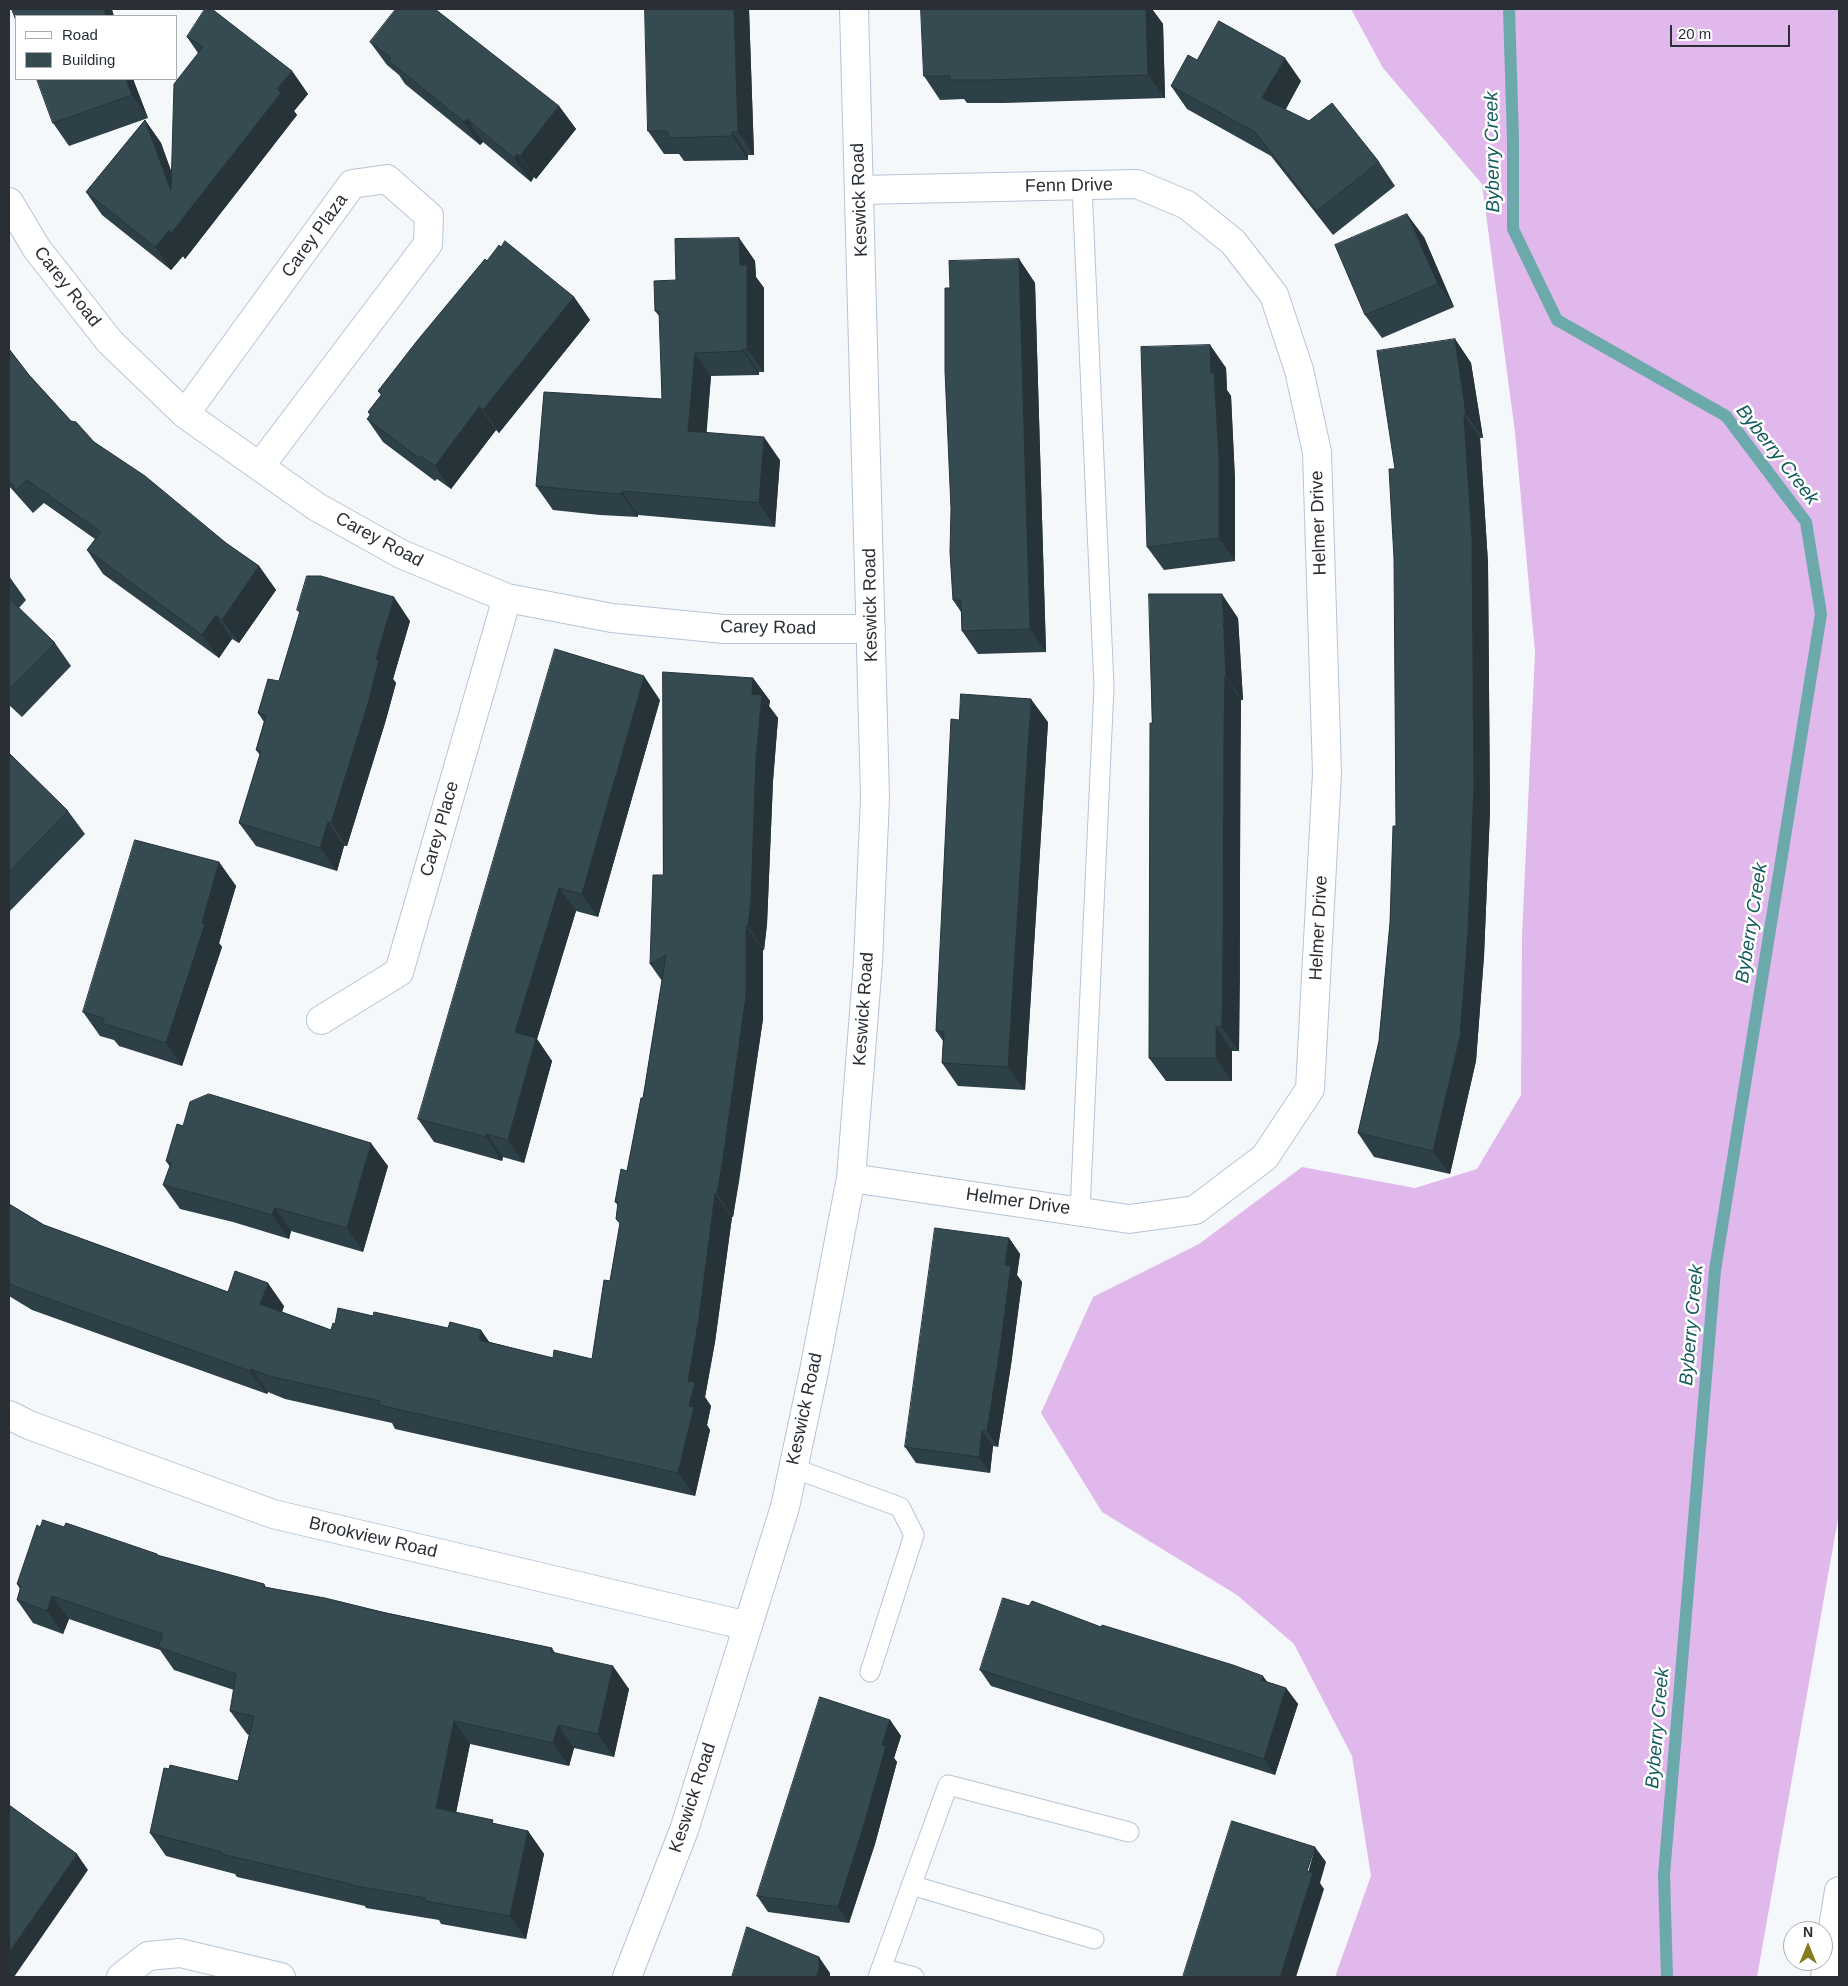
<!DOCTYPE html>
<style>
body{margin:0}
#map{position:relative;width:1848px;height:1986px;overflow:hidden;background:#f5f8fb;font-family:Arial,sans-serif}
canvas{display:block}
.frame{position:absolute;inset:0;border:10px solid #2a2f36;pointer-events:none}
.legend{position:absolute;left:15px;top:15px;width:162px;height:65px;box-sizing:border-box;background:#fff;border:1px solid #aaacaf;margin:0;padding:6px 9px;list-style:none;font-size:15px;color:#2a2f36}
.legend li{display:flex;align-items:center;gap:10px;height:25px}
.legend b{width:25px;border:1px solid #aaacaf}
.north{position:absolute;left:1783px;top:1921px;width:50px;height:50px;box-sizing:border-box;background:#fff;border:1px solid #aaacaf;border-radius:50%;rotate:0deg;font-size:14px;font-weight:700;line-height:20px;text-align:center;color:#2a2f36}
.north::after{content:'';display:block;margin:auto;width:18px;height:22px;background:#887a1f;clip-path:polygon(50% 0,100% 100%,50% 72%,0 100%)}
.scale{position:absolute;left:1670px;top:25px;width:120px;height:22px;box-sizing:border-box;border:2px solid #2a2f36;border-top:0;padding-left:6px;font-size:15px;line-height:18px;white-space:nowrap;color:#2a2f36;-webkit-text-stroke:4px #fff;paint-order:stroke}
</style>
<div id="map">
<canvas width="1848" height="1986"></canvas>
<div class="frame"></div>
<ul class="legend">
<li><b style="height:6px;background:#fff"></b>Road</li>
<li><b style="height:14px;background:#364a52"></b>Building</li>
</ul>
<div class="north">N</div>
<div class="scale">20 m</div>
</div>
<script>
const c = document.querySelector('canvas').getContext('2d');
c.lineJoin = 'round';
function fill(path, color) {
  c.fillStyle = color;
  c.fill(path, 'evenodd');
}
function stroke(path, color, width, dash) {
  c.strokeStyle = color;
  c.lineWidth = width;
  c.lineCap = dash ? 'butt' : 'round';
  c.setLineDash(dash || []);
  c.stroke(path);
}
function write(font, color, halo, rows, align = 'center') {
  c.font = font + ' Arial,sans-serif';
  c.lineWidth = 5;
  c.setLineDash([]);
  c.textBaseline = 'middle';
  c.strokeStyle = halo;
  c.fillStyle = color;
  for (const [text, x, y, turn = 0] of rows) {
    c.save();
    c.translate(x, y);
    c.rotate((+turn || 0) * Math.PI / 180);
    c.textAlign = isNaN(turn) ? turn : align;
    if (halo) c.strokeText(text, 0, 0);
    c.fillText(text, 0, 0);
    c.restore();
  }
}
fill(new Path2D(`
 M 1351,9 L 1839,9 L 1839,1513 L 1757,1977 L 1335,1977 L 1371,1876 L 1352,1756 L 1294,1644 L 1237,1595 L 1102,1512 L 1041,1413 L 1093,1297 L 1199,1244 L 1302,1167 L 1415,1188 L 1477,1169 L 1521,1095 L 1522,936 L 1535,652 L 1515,432 L 1482,184 L 1383,68 Z`), '#e0b8eb');
stroke(new Path2D(`
 M 1509,9 L 1513,140 L 1513,229 L 1557,320 L 1726,416 L 1806,522 L 1821,614 L 1715,1270 L 1664,1875 L 1667,1977`), '#6ca9aa', 12);
const lane = new Path2D(`
 M 1080,1211 L 1104,687 L 1082,186
 M 793,1468 L 900,1507 L 914,1535 L 870,1672
 M 911,1885 L 1094,1939
 M 881,1968 L 914,1977
 M 878,1977 L 948,1785 L 1129,1832`);
const street = new Path2D(`
 M 9,202 L 37,249 L 110,342 L 185,414 L 317,507 L 401,554 L 507,598 L 612,618 L 724,629 L 871,629
 M 185,414 L 352,184 L 387,179 L 429,216 L 428,244 L 260,466
 M 321,1020 L 399,972 L 507,598
 M 851,1178 L 1129,1219 L 1195,1210 L 1265,1157 L 1310,1089 L 1327,773 L 1317,452 L 1299,370 L 1274,295 L 1233,242 L 1187,205 L 1137,184 L 860,190
 M 9,1415 L 29,1425 L 273,1514 L 748,1626
 M 121,1977 L 148,1956 L 180,1953 L 281,1977
 M 627,1977 L 684,1830 L 785,1507 L 814,1371 L 851,1178 L 868,962 L 875,797 L 854,9
 M 1825,1977 L 1839,1891`);
stroke(lane, '#b7c4d5', 21);
stroke(street, '#b7c4d5', 30);
stroke(lane, '#fff', 19);
stroke(street, '#fff', 28);
fill(new Path2D(`
 M 645,9 L 749,9 L 754,155 L 748,155 L 748,160 L 684,161 L 679,154 L 664,154 L 648,131 Z
 M 921,9 L 1152,9 L 1163,24 L 1165,98 L 1004,103 L 967,103 L 964,99 L 940,100 L 924,76 Z
 M 187,37 L 292,71 L 308,94 L 294,111 L 297,115 L 185,259 L 183,256 L 171,270 L 102,215 L 86,192 L 145,120 L 161,143 L 171,172 L 198,53 Z
 M 370,42 L 559,106 L 576,129 L 536,179 L 534,177 L 531,182 L 483,142 L 480,145 L 405,84 L 399,75 L 387,65 Z
 M 1197,60 L 1301,81 L 1285,110 L 1379,162 L 1395,186 L 1333,235 L 1271,156 L 1187,109 L 1171,86 Z
 M 133,79 L 148,118 L 69,146 L 53,123 Z
 M 1424,237 L 1454,307 L 1382,338 L 1365,315 Z
 M 739,238 L 755,261 L 756,277 L 764,288 L 764,372 L 759,372 L 759,375 L 711,376 L 706,432 L 780,460 L 775,527 L 638,515 L 638,517 L 600,515 L 553,510 L 536,486 L 662,399 L 660,317 L 655,311 L 676,280 Z
 M 1019,259 L 1035,283 L 1046,652 L 978,654 L 962,631 L 961,612 L 953,600 L 950,288 Z
 M 487,261 L 574,297 L 590,320 L 499,433 L 496,430 L 451,489 L 437,479 L 435,481 L 383,442 L 367,419 L 370,415 L 368,412 L 381,395 L 378,391 Z
 M 1455,339 L 1471,363 L 1483,438 L 1480,438 L 1488,563 L 1490,811 L 1484,956 L 1476,1061 L 1450,1174 L 1374,1157 L 1358,1133 L 1379,1041 L 1390,923 L 1396,826 L 1395,469 Z
 M 1210,345 L 1226,368 L 1227,390 L 1231,396 L 1235,480 L 1235,561 L 1164,570 L 1147,547 Z
 M 9,349 L 29,375 L 71,421 L 94,442 L 226,543 L 259,566 L 276,590 L 239,643 L 232,639 L 219,658 L 103,574 L 87,550 L 95,539 L 44,503 L 33,513 L 9,486 Z
 M 9,576 L 26,600 L 19,608 L 55,643 L 71,666 L 22,717 L 9,705 Z
 M 297,610 L 410,621 L 393,679 L 396,683 L 385,723 L 347,846 L 344,846 L 337,871 L 256,846 L 239,823 L 260,755 L 256,750 L 264,722 L 258,713 L 279,681 L 300,613 Z
 M 1238,618 L 1243,700 L 1241,700 L 1240,756 L 1240,978 L 1239,1051 L 1232,1051 L 1232,1081 L 1166,1081 L 1149,1058 L 1152,723 Z
 M 753,678 L 770,701 L 769,706 L 778,718 L 773,781 L 767,924 L 764,950 L 763,950 L 763,1019 L 739,1182 L 733,1217 L 732,1217 L 715,1342 L 705,1397 L 711,1406 L 707,1425 L 710,1430 L 695,1496 L 395,1429 L 392,1423 L 285,1399 L 268,1392 L 267,1394 L 32,1310 L 9,1296 L 9,1204 L 44,1225 L 228,1292 L 284,1306 L 282,1312 L 331,1330 L 490,1342 L 553,1358 L 592,1359 L 610,1281 L 620,1224 L 616,1219 L 618,1205 L 615,1202 L 627,1171 L 643,1098 L 662,981 L 650,964 L 663,875 Z
 M 660,700 L 598,917 L 576,911 L 537,1039 L 552,1061 L 524,1163 L 503,1157 L 502,1161 L 434,1142 L 418,1119 Z
 M 959,720 L 1048,722 L 1025,1090 L 958,1086 L 942,1063 L 943,1041 L 936,1031 Z
 M 9,753 L 68,811 L 85,834 L 9,912 Z
 M 219,862 L 236,886 L 219,943 L 222,947 L 182,1066 L 119,1046 L 114,1040 L 100,1036 L 83,1012 Z
 M 183,1126 L 388,1166 L 363,1252 L 291,1231 L 289,1239 L 233,1222 L 180,1209 L 163,1185 L 170,1167 L 166,1161 Z
 M 1009,1238 L 1020,1254 L 1017,1275 L 1022,1282 L 1011,1365 L 998,1447 L 993,1446 L 990,1473 L 916,1463 L 905,1447 Z
 M 40,1527 L 157,1554 L 159,1556 L 264,1584 L 266,1587 L 552,1648 L 555,1653 L 629,1689 L 614,1757 L 574,1748 L 569,1766 L 470,1744 L 456,1813 L 496,1824 L 528,1831 L 544,1854 L 526,1939 L 441,1924 L 439,1920 L 366,1908 L 365,1906 L 237,1877 L 235,1874 L 166,1856 L 150,1833 L 238,1781 L 249,1735 L 247,1734 L 230,1711 L 234,1690 L 174,1670 L 160,1650 L 69,1619 L 63,1634 L 33,1623 L 17,1600 L 20,1589 L 17,1584 Z
 M 1029,1606 L 1101,1627 L 1286,1688 L 1298,1704 L 1275,1775 L 991,1686 L 980,1670 Z
 M 890,1720 L 901,1736 L 894,1758 L 897,1762 L 875,1844 L 849,1923 L 768,1912 L 757,1896 Z`), '#2e4047');
fill(new Path2D(`
 M 104,9 L 112,9 L 114,16 L 106,16 Z
 M 734,9 L 749,9 L 754,155 L 738,132 Z
 M 1146,9 L 1152,9 L 1163,24 L 1165,98 L 1148,75 Z
 M 1285,58 L 1301,81 L 1279,122 L 1262,98 Z
 M 292,71 L 308,94 L 294,111 L 297,115 L 185,259 L 183,256 L 171,270 L 155,247 Z
 M 126,79 L 133,79 L 148,118 L 132,95 Z
 M 559,106 L 576,129 L 536,179 L 520,156 Z
 M 467,119 L 483,142 L 480,145 L 464,122 Z
 M 145,120 L 161,143 L 187,214 L 171,191 Z
 M 732,132 L 748,155 L 748,160 L 732,136 Z
 M 517,154 L 534,177 L 531,182 L 514,158 Z
 M 1407,214 L 1424,237 L 1454,307 L 1438,284 Z
 M 739,238 L 755,261 L 756,277 L 764,288 L 764,372 L 747,349 L 740,265 Z
 M 1019,259 L 1035,283 L 1046,652 L 1030,629 Z
 M 574,297 L 590,320 L 499,433 L 483,410 Z
 M 1455,339 L 1471,363 L 1483,438 L 1466,414 Z
 M 1210,345 L 1226,368 L 1227,390 L 1231,396 L 1235,480 L 1235,561 L 1219,538 Z
 M 743,349 L 759,372 L 759,375 L 743,351 Z
 M 695,353 L 711,376 L 705,454 L 688,431 Z
 M 479,407 L 496,430 L 451,489 L 435,466 Z
 M 1464,415 L 1480,438 L 1488,563 L 1490,811 L 1484,956 L 1476,1061 L 1450,1174 L 1433,1151 Z
 M 764,437 L 780,460 L 775,527 L 759,503 Z
 M 622,491 L 638,515 L 638,517 L 621,494 Z
 M 259,566 L 276,590 L 239,643 L 222,620 Z
 M 1222,594 L 1238,618 L 1243,700 L 1226,677 Z
 M 394,597 L 410,621 L 393,679 L 396,683 L 385,723 L 347,846 L 331,823 L 376,659 Z
 M 216,615 L 232,639 L 219,658 L 202,635 Z
 M 644,676 L 660,700 L 598,917 L 582,894 Z
 M 1225,677 L 1241,700 L 1239,1051 L 1222,1027 Z
 M 753,678 L 770,701 L 769,706 L 778,718 L 773,781 L 767,924 L 764,950 L 748,926 L 752,694 Z
 M 1031,699 L 1048,722 L 1025,1090 L 1008,1067 Z
 M 328,822 L 344,846 L 337,871 L 320,848 Z
 M 219,862 L 236,886 L 219,943 L 222,947 L 182,1066 L 166,1043 Z
 M 559,888 L 576,911 L 537,1039 L 552,1061 L 524,1163 L 508,1140 L 515,1032 Z
 M 746,926 L 763,950 L 763,1019 L 733,1217 L 717,1194 Z
 M 1216,1027 L 1232,1051 L 1232,1081 L 1216,1058 Z
 M 487,1134 L 503,1157 L 502,1161 L 486,1137 Z
 M 371,1143 L 388,1166 L 363,1252 L 347,1228 Z
 M 715,1194 L 732,1217 L 715,1342 L 705,1397 L 711,1406 L 707,1425 L 710,1430 L 695,1496 L 678,1473 L 688,1381 Z
 M 275,1208 L 291,1231 L 289,1239 L 272,1215 Z
 M 1009,1238 L 1020,1254 L 1017,1275 L 1022,1282 L 1011,1365 L 998,1447 L 987,1431 Z
 M 268,1283 L 284,1306 L 277,1327 L 260,1304 Z
 M 481,1330 L 497,1353 L 479,1340 Z
 M 251,1369 L 268,1392 L 267,1394 L 250,1371 Z
 M 982,1431 L 993,1446 L 990,1473 L 979,1457 Z
 M 52,1596 L 69,1619 L 63,1634 L 47,1611 Z
 M 613,1666 L 629,1689 L 614,1757 L 598,1734 Z
 M 1263,1676 L 1274,1691 L 1261,1680 Z
 M 1286,1688 L 1298,1704 L 1275,1775 L 1264,1759 Z
 M 890,1720 L 901,1736 L 894,1758 L 897,1762 L 875,1844 L 849,1923 L 838,1907 L 882,1745 Z
 M 454,1721 L 470,1744 L 452,1832 L 436,1808 Z
 M 558,1725 L 574,1748 L 569,1766 L 553,1743 Z
 M 528,1831 L 544,1854 L 526,1939 L 510,1916 Z
 M 1315,1847 L 1326,1862 L 1320,1883 L 1324,1889 L 1296,1977 L 1280,1977 Z
 M 77,1854 L 88,1870 L 14,1977 L 9,1977 L 9,1952 Z
 M 819,1957 L 830,1973 L 830,1977 L 816,1977 Z`), '#263439');
const building = new Path2D(`
 M 12,9 L 104,9 L 106,16 L 16,16 L 16,20 Z
 M 205,9 L 212,9 L 292,71 L 277,89 L 281,93 L 169,236 L 170,230 L 155,247 L 86,192 L 145,120 L 171,191 L 174,84 L 203,47 L 187,37 Z
 M 396,9 L 435,9 L 559,106 L 520,156 L 517,154 L 514,158 L 467,119 L 464,122 L 389,61 L 391,58 L 370,42 Z
 M 645,9 L 734,9 L 738,132 L 732,132 L 732,136 L 668,138 L 668,131 L 648,131 Z
 M 921,9 L 1146,9 L 1148,75 L 988,80 L 950,80 L 950,76 L 924,76 Z
 M 1219,21 L 1285,58 L 1262,98 L 1309,121 L 1332,103 L 1379,162 L 1317,211 L 1255,132 L 1171,86 L 1188,55 L 1197,60 Z
 M 37,79 L 126,79 L 132,95 L 53,123 Z
 M 1407,214 L 1438,284 L 1365,315 L 1335,245 Z
 M 739,238 L 740,265 L 747,265 L 747,349 L 743,349 L 743,351 L 695,353 L 688,431 L 764,437 L 759,503 L 622,491 L 621,494 L 584,491 L 536,486 L 544,392 L 662,399 L 659,311 L 655,311 L 654,281 L 676,280 L 675,239 Z
 M 505,241 L 574,297 L 483,410 L 479,407 L 435,466 L 421,456 L 419,458 L 367,419 L 371,414 L 368,412 L 382,394 L 378,391 L 417,341 L 485,259 L 487,261 L 499,245 L 501,247 Z
 M 1019,259 L 1030,629 L 962,631 L 961,600 L 953,600 L 950,552 L 951,509 L 945,371 L 945,288 L 950,288 L 949,261 Z
 M 1455,339 L 1466,414 L 1464,415 L 1472,539 L 1474,787 L 1468,933 L 1460,1037 L 1433,1151 L 1358,1133 L 1379,1041 L 1390,923 L 1393,826 L 1396,826 L 1394,558 L 1389,469 L 1395,469 L 1377,351 Z
 M 1210,345 L 1211,373 L 1214,372 L 1219,457 L 1219,538 L 1147,547 L 1141,347 Z
 M 9,349 L 29,375 L 71,421 L 76,422 L 94,442 L 145,476 L 226,543 L 259,566 L 222,620 L 216,615 L 202,635 L 87,550 L 101,532 L 27,480 L 16,490 L 9,481 Z
 M 307,576 L 321,576 L 394,597 L 376,659 L 379,660 L 369,700 L 331,823 L 328,822 L 320,848 L 239,823 L 261,751 L 256,750 L 266,716 L 258,713 L 268,679 L 279,681 L 300,611 L 297,610 Z
 M 1149,594 L 1222,594 L 1226,677 L 1225,677 L 1224,733 L 1223,954 L 1222,1027 L 1216,1027 L 1216,1058 L 1149,1058 L 1150,723 L 1152,723 Z
 M 9,598 L 55,643 L 9,690 Z
 M 555,649 L 644,676 L 582,894 L 559,888 L 515,1032 L 536,1038 L 508,1140 L 487,1134 L 486,1137 L 418,1119 Z
 M 663,672 L 753,678 L 752,694 L 762,695 L 756,757 L 751,901 L 748,926 L 746,926 L 746,996 L 723,1159 L 717,1194 L 715,1194 L 699,1318 L 688,1381 L 695,1382 L 689,1406 L 694,1407 L 678,1473 L 379,1405 L 380,1401 L 269,1376 L 251,1369 L 250,1371 L 16,1287 L 9,1283 L 9,1204 L 44,1225 L 228,1292 L 235,1271 L 268,1283 L 260,1304 L 331,1330 L 333,1323 L 335,1324 L 338,1308 L 373,1316 L 374,1312 L 448,1328 L 450,1322 L 481,1330 L 479,1340 L 553,1358 L 554,1350 L 592,1359 L 604,1280 L 610,1281 L 620,1223 L 616,1219 L 618,1202 L 615,1202 L 621,1169 L 627,1171 L 641,1098 L 643,1098 L 666,955 L 650,964 L 653,875 L 663,875 Z
 M 961,694 L 1031,699 L 1008,1067 L 942,1063 L 944,1031 L 936,1031 L 951,719 L 959,720 Z
 M 9,753 L 68,811 L 9,872 Z
 M 135,840 L 219,862 L 202,923 L 205,924 L 166,1043 L 102,1023 L 104,1018 L 83,1012 Z
 M 209,1094 L 371,1143 L 347,1228 L 275,1208 L 272,1215 L 217,1199 L 163,1185 L 171,1163 L 166,1161 L 177,1124 L 183,1126 L 190,1102 Z
 M 935,1228 L 1009,1238 L 1005,1265 L 1011,1266 L 1000,1349 L 987,1431 L 982,1431 L 979,1457 L 905,1447 Z
 M 43,1520 L 64,1527 L 66,1523 L 157,1554 L 157,1555 L 264,1584 L 264,1587 L 325,1598 L 386,1613 L 552,1648 L 551,1652 L 613,1666 L 598,1734 L 558,1725 L 553,1743 L 454,1721 L 436,1808 L 493,1820 L 492,1823 L 528,1831 L 510,1916 L 425,1901 L 425,1898 L 350,1885 L 351,1884 L 221,1854 L 222,1852 L 150,1833 L 164,1768 L 169,1769 L 170,1765 L 238,1781 L 254,1716 L 230,1711 L 236,1674 L 158,1647 L 163,1634 L 52,1596 L 47,1611 L 17,1600 L 21,1586 L 17,1584 L 37,1525 L 40,1527 Z
 M 1003,1598 L 1029,1606 L 1032,1601 L 1101,1627 L 1102,1625 L 1233,1665 L 1263,1676 L 1261,1680 L 1286,1688 L 1264,1759 L 980,1670 Z
 M 820,1697 L 890,1720 L 882,1745 L 886,1746 L 863,1828 L 838,1907 L 757,1896 Z
 M 9,1805 L 77,1854 L 9,1952 Z
 M 1232,1821 L 1315,1847 L 1307,1871 L 1313,1873 L 1280,1977 L 1183,1977 Z
 M 747,1927 L 819,1957 L 819,1970 L 816,1977 L 732,1977 Z`);
fill(building, '#364a52');
stroke(building, '#263439', 1);
write('18px', '#2a2f36', '#fff', [
 ["Fenn Drive",1069,186,-1],
 ["Keswick Road",860,200,-92],
 ["Carey Plaza",315,236,-54],
 ["Carey Road",67,287,52],
 ["Helmer Drive",1319,523,-92],
 ["Carey Road",379,540,28],
 ["Keswick Road",871,605,-91],
 ["Carey Road",768,628,1],
 ["Carey Place",440,829,-74],
 ["Helmer Drive",1319,928,-87],
 ["Keswick Road",864,1009,-86],
 ["Helmer Drive",1018,1202,8],
 ["Keswick Road",805,1409,-78],
 ["Brookview Road",373,1538,13],
 ["Keswick Road",693,1798,-72]
]);
write('italic 19px', '#145c5b', '#fff', [
 ["Byberry Creek",1493,152,-91],
 ["Byberry Creek",1777,455,52],
 ["Byberry Creek",1752,923,-81],
 ["Byberry Creek",1692,1325,-85],
 ["Byberry Creek",1658,1728,-85]
]);
</script>
